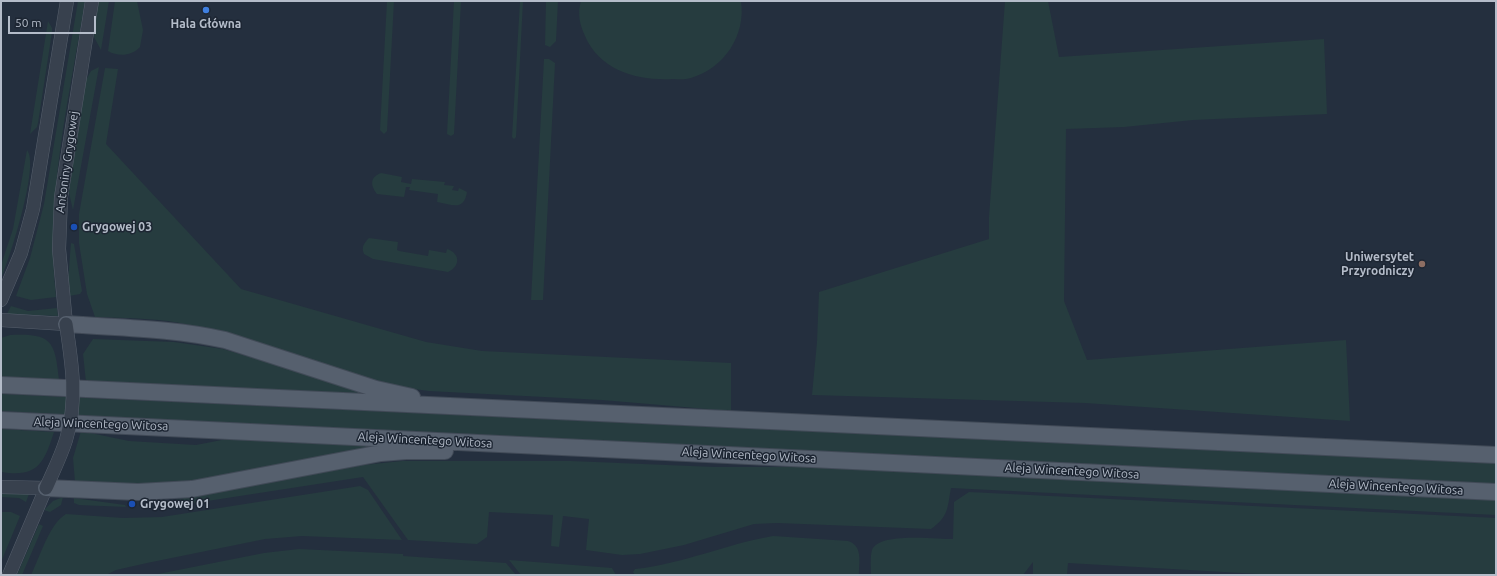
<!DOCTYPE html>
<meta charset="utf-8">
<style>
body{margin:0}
#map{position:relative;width:1497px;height:576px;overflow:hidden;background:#242f3e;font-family:Ubuntu,sans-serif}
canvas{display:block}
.frame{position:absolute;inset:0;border:2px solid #b4bcc9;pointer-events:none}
.scale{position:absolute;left:8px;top:16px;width:88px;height:18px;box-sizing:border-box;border:2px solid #b4bcc9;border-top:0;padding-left:5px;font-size:12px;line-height:14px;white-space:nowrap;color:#b4bcc9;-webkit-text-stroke:3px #1d2633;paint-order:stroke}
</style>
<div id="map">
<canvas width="1497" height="576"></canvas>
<div class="frame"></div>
<div class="scale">50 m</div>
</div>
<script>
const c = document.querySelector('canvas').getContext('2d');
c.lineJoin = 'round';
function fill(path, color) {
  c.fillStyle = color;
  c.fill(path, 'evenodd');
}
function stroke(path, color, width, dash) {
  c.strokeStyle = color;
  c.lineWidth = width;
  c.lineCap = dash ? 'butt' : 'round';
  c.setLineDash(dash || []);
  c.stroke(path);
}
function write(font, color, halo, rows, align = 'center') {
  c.font = font + ' Ubuntu,sans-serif';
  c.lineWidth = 3;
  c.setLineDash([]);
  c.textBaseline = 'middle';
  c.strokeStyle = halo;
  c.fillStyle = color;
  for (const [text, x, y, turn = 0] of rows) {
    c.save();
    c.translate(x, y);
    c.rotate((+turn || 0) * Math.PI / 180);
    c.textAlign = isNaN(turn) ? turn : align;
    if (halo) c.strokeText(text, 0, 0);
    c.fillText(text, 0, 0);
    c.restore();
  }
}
fill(new Path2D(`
 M 78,1 L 85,1 C 69,99 45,198 56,297 L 31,300 L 16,296 L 30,258 L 44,204 Z
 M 98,1 L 109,1 L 101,50 L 94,37 Z
 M 115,1 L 137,1 L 143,30 L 140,47 C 132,56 118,57 108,51 Z
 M 387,1 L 394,1 L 387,131 L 384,134 L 380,130 Z
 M 454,1 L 461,1 L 454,134 L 451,136 L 447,134 Z
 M 520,1 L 523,1 L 516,137 L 514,139 L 512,137 Z
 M 546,1 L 558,1 L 556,41 L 550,47 L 545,45 Z
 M 581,1 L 741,1 C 746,36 724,68 691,78 C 685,80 678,79 673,79 C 638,81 600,71 585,36 C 580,25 577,14 581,1 Z
 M 1005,1 L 1048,1 L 1059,57 L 1324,39 L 1327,114 L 1193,120 L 1124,127 L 1066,129 L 1064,301 L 1087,360 L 1346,340 L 1350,421 L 1085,403 L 812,395 L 817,342 L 819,292 L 989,239 L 989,217 Z
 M 48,21 L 52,28 L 52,32 L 38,123 L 37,127 L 30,134 Z
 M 544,59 L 549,59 L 555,63 L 543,300 L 531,300 Z
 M 99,67 L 73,210 L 69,193 L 71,177 L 86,80 L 91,71 Z
 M 105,68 L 118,69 L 106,144 L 241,289 L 426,342 L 482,351 L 731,363 L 731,411 L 602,400 L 429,391 C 369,384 313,363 256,345 C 231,337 206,328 180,323 C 152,318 123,318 95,317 L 87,294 L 79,243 L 79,214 Z
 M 27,150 C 40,165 9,260 1,279 L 1,265 L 13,229 Z
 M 381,173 L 402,177 L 401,182 L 411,184 L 412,179 L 445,182 L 444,185 L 454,186 L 452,190 L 458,191 L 459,188 L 467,192 C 464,212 451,204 437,202 L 438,194 L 409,190 L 410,187 L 406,187 L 404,197 L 377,194 C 370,185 370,177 381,173 Z
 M 369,238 L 398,242 L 397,250 L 399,251 L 428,256 L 429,250 L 446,253 L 447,249 C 460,253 461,266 448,272 L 373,259 L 364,254 C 361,247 364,243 369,238 Z
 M 71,243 L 74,244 L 82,291 L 80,294 L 69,296 L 68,280 Z
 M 11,306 L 28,311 L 57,308 L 58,316 L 7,314 Z
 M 10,335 C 52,333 55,341 59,380 L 1,378 L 1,338 Z
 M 93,339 L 174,342 L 223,349 L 373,394 L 86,382 L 83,354 Z
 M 1,394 L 805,431 L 950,435 L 1496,462 L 1496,486 L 467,434 L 327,429 L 1,411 Z
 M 1,429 L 54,432 C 44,463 38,478 1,472 Z
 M 81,431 L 129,441 L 196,445 L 232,438 L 390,446 L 186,483 L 135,486 L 75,482 L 73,458 Z
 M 402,461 L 571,461 L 715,467 L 844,467 L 1496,498 L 1496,515 L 951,488 C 947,509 949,516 931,529 L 777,523 L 754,524 L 684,545 L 640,554 L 622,555 L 586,550 L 589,519 L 563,516 L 559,547 L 551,546 L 553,515 L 489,512 L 487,537 L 477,544 L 408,540 L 363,477 L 175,506 L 153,506 L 179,499 L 364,465 Z
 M 360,486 L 368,490 L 402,540 L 302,536 L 265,539 L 147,563 L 116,570 L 106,575 L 31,575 C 40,557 49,524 66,514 L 123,518 L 162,517 Z
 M 969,492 L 1496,518 L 1496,575 L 1276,575 L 1068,563 L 1067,575 L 1033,575 L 1033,562 L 1023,575 L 871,575 C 871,567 870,557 872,550 C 878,532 937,539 953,539 L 954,502 Z
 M 1,493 L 29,494 L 26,502 L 19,498 L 1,497 Z
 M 63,497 L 61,505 L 50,512 L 44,510 L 53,501 Z
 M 74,498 L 125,505 L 126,507 L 79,505 L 74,503 Z
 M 1,512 L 11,512 L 20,516 L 1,562 Z
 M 39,524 L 43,526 L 22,575 L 17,575 Z
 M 773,536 L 848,541 C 863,546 859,561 859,575 L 635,575 L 633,572 L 635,569 C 683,564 726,544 773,536 Z
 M 299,549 L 403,554 L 403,556 L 506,563 L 516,575 L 153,575 L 264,553 Z
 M 509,560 L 612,568 L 616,575 L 521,575 Z`), '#263c3f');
const minor = new Path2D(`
 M 1,300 L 21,253 L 33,209 L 67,1
 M 1,320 L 66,324 L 59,249 L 61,197 L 92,1
 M 1,487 L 46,488 L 9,575`);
const major = new Path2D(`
 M 66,324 C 120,328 172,328 225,340 L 376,389 L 412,397
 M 1,385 L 1496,455
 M 1,420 L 1496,492
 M 46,488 L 138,492 L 192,489 L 381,453 L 406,451 L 445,451`);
stroke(minor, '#565f6c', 14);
stroke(major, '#414a57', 18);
stroke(minor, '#38414e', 13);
stroke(major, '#56606e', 16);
const minorBridge = new Path2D(`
 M 46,488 C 53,472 61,456 66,440 C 78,401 72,363 66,324`);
stroke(minorBridge, '#565f6c', 14, []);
stroke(minorBridge, '#38414e', 13);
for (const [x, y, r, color] of [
 [206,10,4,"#3f7fe0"],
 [74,227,4,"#1a4fb4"],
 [1422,264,4,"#8d6e63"],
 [132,504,4,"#1a4fb4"]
]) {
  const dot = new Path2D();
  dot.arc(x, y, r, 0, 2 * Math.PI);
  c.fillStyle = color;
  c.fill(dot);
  stroke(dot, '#1d2633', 1.5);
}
write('bold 12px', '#b4bcc9', '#1d2633', [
 ["Hala Główna",206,24,"center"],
 ["Grygowej 03",82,227],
 ["Uniwersytet",1414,257,"right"],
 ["Przyrodniczy",1414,271,"right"],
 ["Grygowej 01",140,504]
], 'left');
write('12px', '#b4bcc9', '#1d2633', [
 ["Antoniny Grygowej",67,162,-82],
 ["Aleja Wincentego Witosa",101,424,2],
 ["Aleja Wincentego Witosa",425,440,3],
 ["Aleja Wincentego Witosa",749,455,3],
 ["Aleja Wincentego Witosa",1072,471,3],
 ["Aleja Wincentego Witosa",1396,487,3]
]);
</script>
